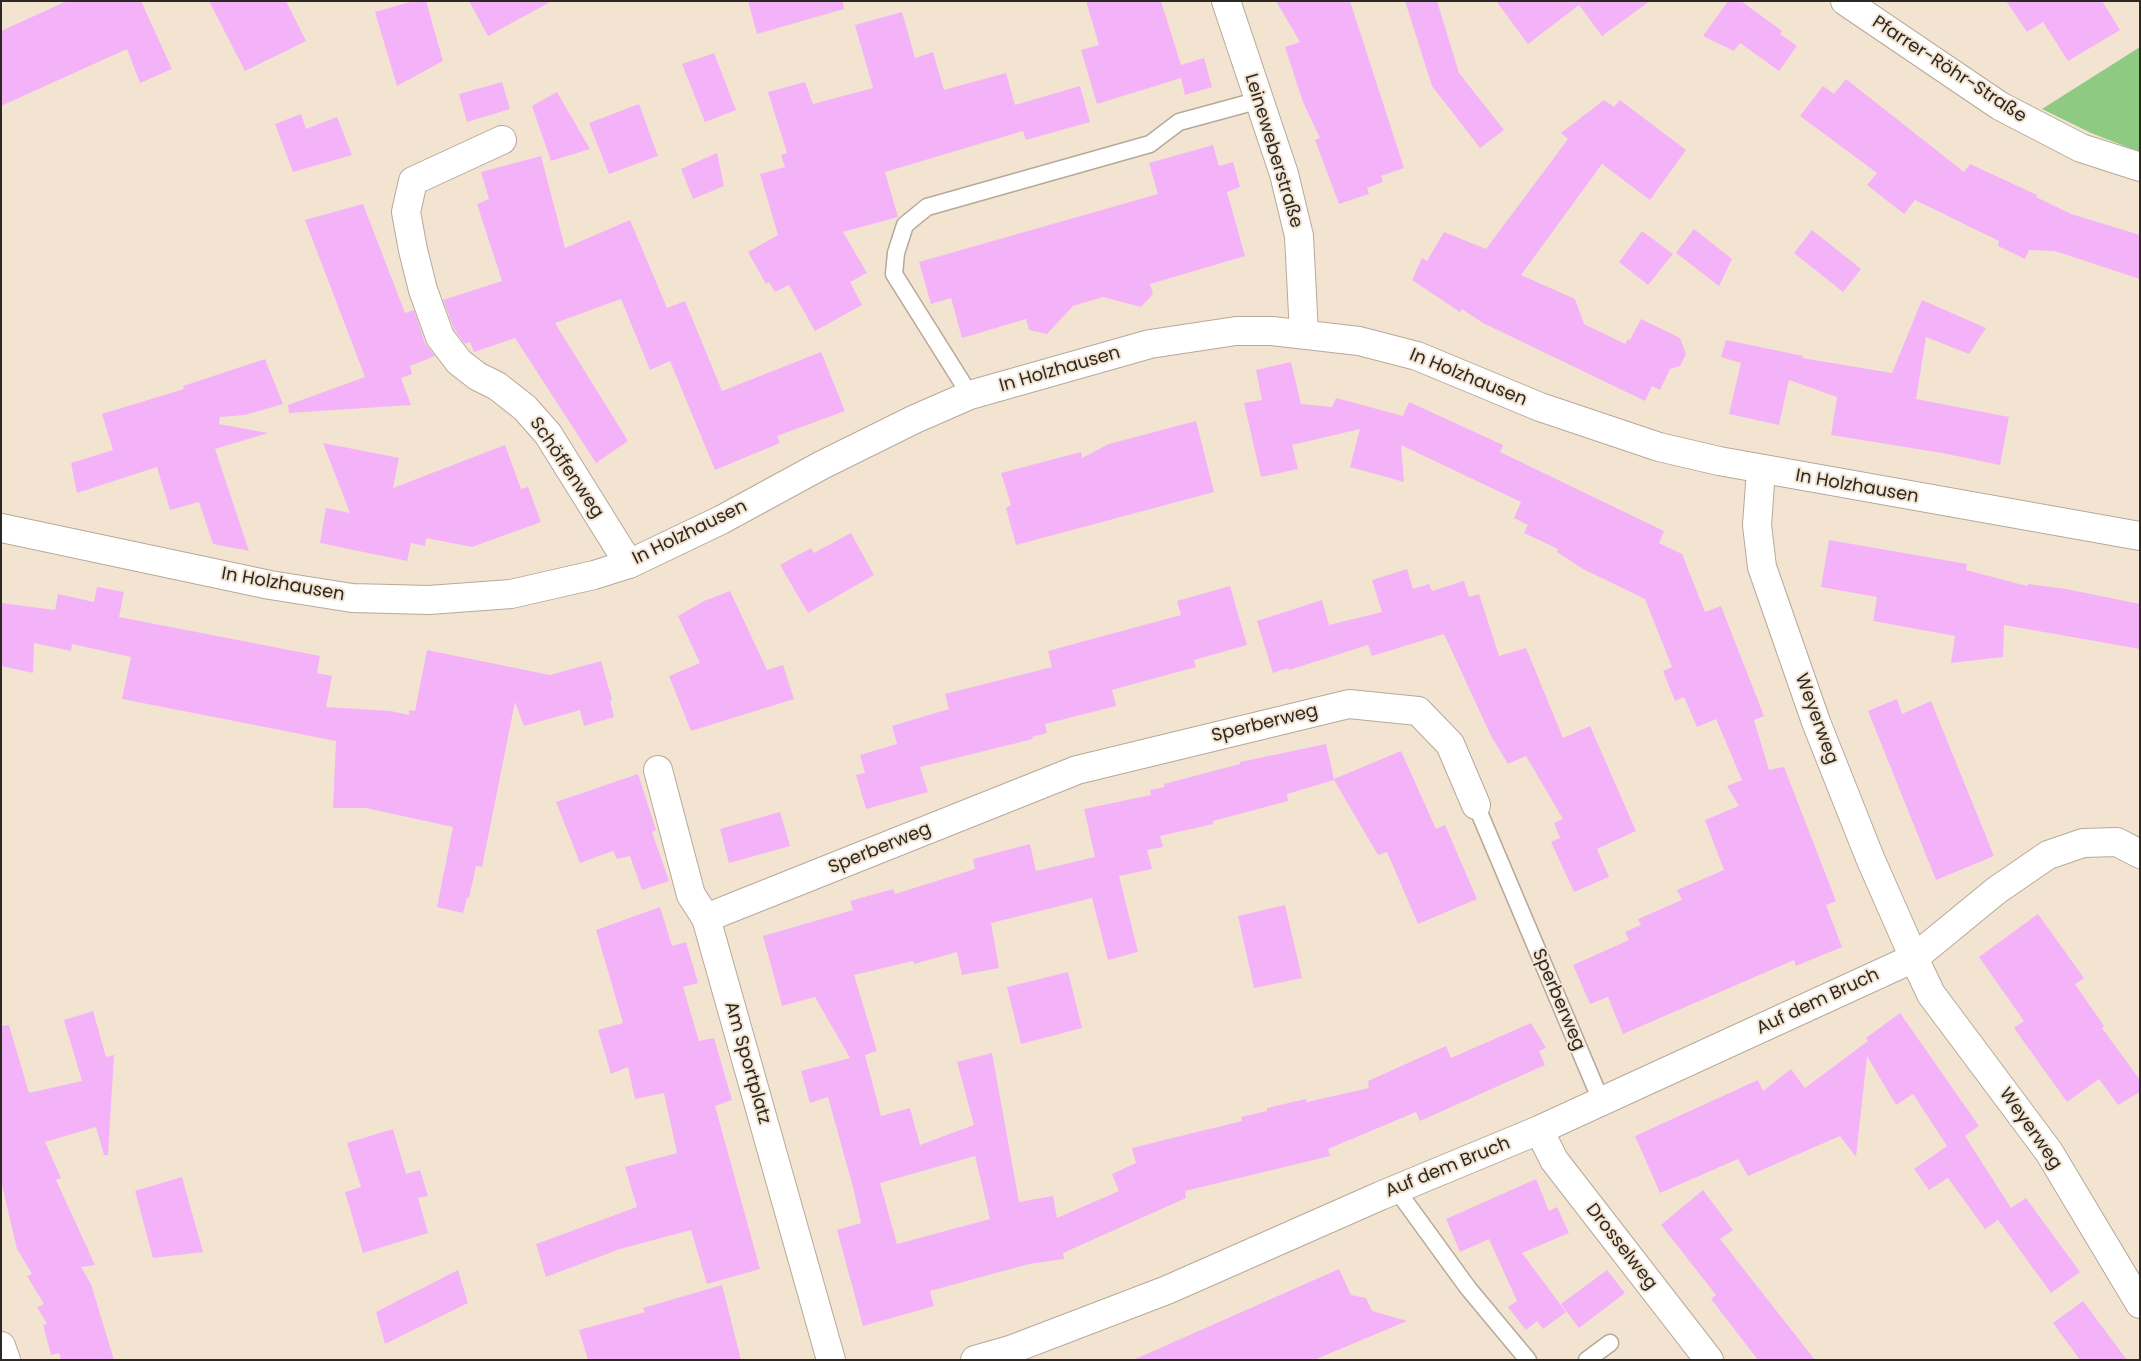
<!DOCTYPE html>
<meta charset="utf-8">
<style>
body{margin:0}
#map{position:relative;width:2141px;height:1361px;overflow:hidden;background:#f3e4d2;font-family:Poppins,sans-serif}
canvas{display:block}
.frame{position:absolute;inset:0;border:2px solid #2e2822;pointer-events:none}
</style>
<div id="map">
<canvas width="2141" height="1361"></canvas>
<div class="frame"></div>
</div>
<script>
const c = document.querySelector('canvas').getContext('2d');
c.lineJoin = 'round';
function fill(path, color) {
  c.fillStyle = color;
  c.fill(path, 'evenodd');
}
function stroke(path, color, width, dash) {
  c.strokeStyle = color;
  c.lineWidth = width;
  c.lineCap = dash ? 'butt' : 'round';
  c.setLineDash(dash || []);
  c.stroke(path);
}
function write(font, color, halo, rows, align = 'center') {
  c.font = font + ' Poppins,sans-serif';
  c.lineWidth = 4;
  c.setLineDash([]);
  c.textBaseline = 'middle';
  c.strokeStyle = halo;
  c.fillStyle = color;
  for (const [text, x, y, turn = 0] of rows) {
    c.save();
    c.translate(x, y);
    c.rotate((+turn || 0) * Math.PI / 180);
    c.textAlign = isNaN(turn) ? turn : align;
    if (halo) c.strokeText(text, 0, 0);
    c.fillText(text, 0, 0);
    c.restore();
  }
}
fill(new Path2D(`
 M 2140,47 L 2140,152 L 2091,133 L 2042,109 Z`), '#8fca83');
fill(new Path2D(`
 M 67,1 L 141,1 L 172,69 L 140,83 L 127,49 L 1,106 L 1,31 Z
 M 209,1 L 286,1 L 306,41 L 245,71 Z
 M 413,1 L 426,1 L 443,61 L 397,86 L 375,12 Z
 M 469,1 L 552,1 L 488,36 Z
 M 748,1 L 843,1 L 844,9 L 757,34 Z
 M 1086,1 L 1161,1 L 1181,65 L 1204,58 L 1212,87 L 1185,95 L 1181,78 L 1097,104 L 1081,50 L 1099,45 Z
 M 1276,1 L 1350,1 L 1404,168 L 1381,176 L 1383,182 L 1367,188 L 1369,194 L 1339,204 L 1315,140 L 1320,138 L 1303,102 L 1285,47 L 1300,42 Z
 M 1405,1 L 1437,1 L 1459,73 L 1504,130 L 1480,148 L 1432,86 Z
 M 1496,1 L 1650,1 L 1602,36 L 1579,5 L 1528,44 Z
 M 1728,1 L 1741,1 L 1782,31 L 1780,34 L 1797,46 L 1779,71 L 1740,43 L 1734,51 L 1703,36 Z
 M 2006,1 L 2102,1 L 2120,30 L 2068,61 L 2043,22 L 2027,32 Z
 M 902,12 L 915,58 L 933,52 L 944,90 L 1006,73 L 1015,105 L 1080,86 L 1090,122 L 1026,140 L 1023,131 L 885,172 L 898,217 L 843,232 L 867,273 L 850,282 L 862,305 L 815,331 L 789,285 L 775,292 L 769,282 L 766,284 L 748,252 L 778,235 L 760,174 L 785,167 L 781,155 L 787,153 L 768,92 L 805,82 L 813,104 L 873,88 L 855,25 Z
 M 714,53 L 736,110 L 705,122 L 682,64 Z
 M 1846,79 L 1964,172 L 1970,164 L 2037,195 L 2036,197 L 2071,214 L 2140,235 L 2140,279 L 2055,251 L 2029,250 L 2025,259 L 1998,246 L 1999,241 L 1915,200 L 1904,214 L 1867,185 L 1877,173 L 1800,116 L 1823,86 L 1834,94 Z
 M 502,82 L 510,109 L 467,122 L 459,94 Z
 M 557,92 L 590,149 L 551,161 L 532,106 Z
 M 1604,100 L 1614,107 L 1620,100 L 1686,150 L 1650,200 L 1602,164 L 1521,275 L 1575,299 L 1584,324 L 1625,344 L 1628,339 L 1630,340 L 1641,319 L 1680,338 L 1686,354 L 1680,366 L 1670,369 L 1660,390 L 1652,386 L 1645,401 L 1483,323 L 1462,309 L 1460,312 L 1412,280 L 1422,258 L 1427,261 L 1444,232 L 1486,249 L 1568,139 L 1561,133 Z
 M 639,104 L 658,156 L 609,174 L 589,123 Z
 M 301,114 L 306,129 L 337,117 L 352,155 L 293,172 L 275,124 Z
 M 1213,145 L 1219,166 L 1233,162 L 1240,187 L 1227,192 L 1245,256 L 1150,284 L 1153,294 L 1141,307 L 1103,297 L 1073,306 L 1047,334 L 1029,330 L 1026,319 L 962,338 L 951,298 L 931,304 L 919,262 L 1158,194 L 1149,163 Z
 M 717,153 L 724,186 L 693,199 L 681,169 Z
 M 541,156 L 565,248 L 630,220 L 667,308 L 685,301 L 722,391 L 821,352 L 845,411 L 777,436 L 780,443 L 715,470 L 670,361 L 650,370 L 621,299 L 555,323 L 628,441 L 596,463 L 515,338 L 474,352 L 470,342 L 465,344 L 454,329 L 443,300 L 502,281 L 477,204 L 489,199 L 481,172 Z
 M 363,204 L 405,313 L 414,310 L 425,343 L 435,356 L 410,366 L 412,374 L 401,378 L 411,405 L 289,413 L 288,405 L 365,377 L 305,220 Z
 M 1694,229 L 1732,259 L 1719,286 L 1676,253 Z
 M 1812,230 L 1861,269 L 1843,292 L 1794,253 Z
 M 1642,231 L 1673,254 L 1648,285 L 1619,262 Z
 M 1922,300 L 1986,328 L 1969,354 L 1926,337 L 1916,399 L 2009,417 L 2000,465 L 1942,453 L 1831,435 L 1837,397 L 1789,380 L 1779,425 L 1729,414 L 1741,363 L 1721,357 L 1726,340 L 1803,356 L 1802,358 L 1892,373 Z
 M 265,359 L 283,404 L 245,415 L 220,417 L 219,424 L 268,433 L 215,449 L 249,551 L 213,544 L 199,502 L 170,510 L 157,467 L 77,493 L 71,463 L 113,450 L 102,414 L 184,389 L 183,386 Z
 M 1291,362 L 1301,404 L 1332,407 L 1336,398 L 1403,416 L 1409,402 L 1503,445 L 1500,452 L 1664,531 L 1659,543 L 1682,554 L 1705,612 L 1721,606 L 1764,716 L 1754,720 L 1769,770 L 1784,767 L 1836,901 L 1826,905 L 1842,947 L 1796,966 L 1794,960 L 1623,1034 L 1608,997 L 1590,1004 L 1573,965 L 1629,940 L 1625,932 L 1641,925 L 1638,919 L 1682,900 L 1677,890 L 1724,870 L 1705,820 L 1739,806 L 1727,786 L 1742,780 L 1716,719 L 1697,727 L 1684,697 L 1675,701 L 1663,671 L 1672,667 L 1645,599 L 1583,569 L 1557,552 L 1558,549 L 1524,533 L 1528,525 L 1514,518 L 1521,502 L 1401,445 L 1404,482 L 1350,467 L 1360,429 L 1292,445 L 1298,469 L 1261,477 L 1244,403 L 1262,400 L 1256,370 Z
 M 1196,421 L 1214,492 L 1016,545 L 1006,508 L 1011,505 L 1001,473 L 1081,452 L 1082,458 L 1109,444 Z
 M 323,443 L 399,458 L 393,488 L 505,445 L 521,489 L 528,487 L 541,522 L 472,547 L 426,538 L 425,546 L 411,543 L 407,561 L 320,543 L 326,508 L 350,513 Z
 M 851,533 L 874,575 L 808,613 L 780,565 L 811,548 L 814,553 Z
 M 1829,540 L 1967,564 L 1966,570 L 2027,586 L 2028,584 L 2066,589 L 2140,604 L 2140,649 L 2004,625 L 2003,657 L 1951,663 L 1955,636 L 1873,621 L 1877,597 L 1821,587 Z
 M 1407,569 L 1413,589 L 1429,584 L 1432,591 L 1464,581 L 1469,597 L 1479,594 L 1499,656 L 1526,648 L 1563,738 L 1590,726 L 1636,831 L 1597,849 L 1609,877 L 1574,892 L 1551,842 L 1560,838 L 1554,823 L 1563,819 L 1526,756 L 1508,764 L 1491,736 L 1444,634 L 1372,656 L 1368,645 L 1289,670 L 1288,668 L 1273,673 L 1257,621 L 1322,600 L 1329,625 L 1382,612 L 1372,580 Z
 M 1230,586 L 1247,645 L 1194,660 L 1196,667 L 1112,690 L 1116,706 L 1045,724 L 1047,733 L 1032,737 L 1033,739 L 920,767 L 928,792 L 866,809 L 856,775 L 865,773 L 860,755 L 897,744 L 892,726 L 949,709 L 945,694 L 1052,667 L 1048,651 L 1181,615 L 1177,601 Z
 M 97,587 L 124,592 L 119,617 L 320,656 L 317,673 L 332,676 L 326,707 L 391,711 L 409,715 L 409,710 L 415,711 L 427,650 L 550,675 L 601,661 L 612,700 L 610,701 L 614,717 L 584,726 L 580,710 L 524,726 L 515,702 L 482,867 L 476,866 L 469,898 L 467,898 L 463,913 L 437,907 L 453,827 L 366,808 L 333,808 L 336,741 L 122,699 L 131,657 L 72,644 L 71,651 L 34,643 L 33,673 L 1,666 L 1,603 L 55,610 L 58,594 L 94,602 Z
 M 730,591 L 767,670 L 783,665 L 794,699 L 691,731 L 669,676 L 700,663 L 678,616 L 704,601 Z
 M 1897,699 L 1902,714 L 1931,701 L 1994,856 L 1936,880 L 1868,711 Z
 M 1326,744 L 1334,779 L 1401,751 L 1436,829 L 1445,825 L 1477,899 L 1418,924 L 1387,852 L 1378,855 L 1334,780 L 1287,794 L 1288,801 L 1213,821 L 1213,824 L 1160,836 L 1163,847 L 1147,850 L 1152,869 L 1119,876 L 1138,952 L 1108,960 L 1092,898 L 991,923 L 999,968 L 962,975 L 957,952 L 914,964 L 913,961 L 854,975 L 877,1051 L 865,1055 L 881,1116 L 910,1108 L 920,1145 L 974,1125 L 957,1062 L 992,1053 L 1019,1202 L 1053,1196 L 1057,1218 L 1119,1191 L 1112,1174 L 1136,1163 L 1132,1148 L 1242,1121 L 1241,1117 L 1267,1111 L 1267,1108 L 1306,1099 L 1307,1102 L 1369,1088 L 1368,1081 L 1446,1046 L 1451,1058 L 1531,1023 L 1546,1048 L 1539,1051 L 1545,1065 L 1420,1121 L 1416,1112 L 1328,1149 L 1330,1156 L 1185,1191 L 1186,1198 L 1063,1253 L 1064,1259 L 1029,1264 L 930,1291 L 934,1306 L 863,1326 L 837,1230 L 861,1223 L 854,1191 L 828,1097 L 810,1103 L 801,1071 L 850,1058 L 815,997 L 782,1006 L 763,936 L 853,910 L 850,901 L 893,889 L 895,894 L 975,869 L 973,859 L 1030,844 L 1036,871 L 1095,857 L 1084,809 L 1151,795 L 1150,790 L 1165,787 L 1164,784 L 1240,764 L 1240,762 ZM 975,1156 L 990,1219 L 897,1244 L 880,1183 Z
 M 638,774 L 656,830 L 652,832 L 669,881 L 642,890 L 630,856 L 617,859 L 613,851 L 580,863 L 556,802 Z
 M 780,812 L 790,846 L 729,863 L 720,829 Z
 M 1285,905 L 1302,978 L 1254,988 L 1238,916 Z
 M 660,907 L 672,946 L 686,942 L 698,983 L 683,987 L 699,1041 L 714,1038 L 732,1100 L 715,1106 L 760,1269 L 707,1284 L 691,1230 L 620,1249 L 546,1277 L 536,1244 L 637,1207 L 625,1167 L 677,1153 L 664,1093 L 635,1099 L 628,1067 L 611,1074 L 598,1030 L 623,1023 L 596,930 Z
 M 2038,914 L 2084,978 L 2075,984 L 2104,1026 L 2102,1028 L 2140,1080 L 2140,1092 L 2118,1105 L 2099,1079 L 2067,1102 L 2014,1028 L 2024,1021 L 1979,957 Z
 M 1068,972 L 1082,1028 L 1021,1044 L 1007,987 Z
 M 93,1011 L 106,1057 L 114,1055 L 108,1155 L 104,1155 L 96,1127 L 45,1142 L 61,1178 L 56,1180 L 95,1265 L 81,1267 L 91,1284 L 114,1360 L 61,1360 L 59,1353 L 51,1355 L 43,1325 L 47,1324 L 37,1307 L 44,1304 L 27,1276 L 32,1274 L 17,1249 L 1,1181 L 1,1026 L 9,1025 L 29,1093 L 82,1081 L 64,1020 Z
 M 1900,1013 L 1979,1126 L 1965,1136 L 2011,1208 L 2026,1198 L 2080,1272 L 2051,1293 L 1998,1220 L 1985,1229 L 1948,1178 L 1929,1190 L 1914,1169 L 1947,1146 L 1913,1094 L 1896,1105 L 1867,1056 L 1856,1157 L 1840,1136 L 1748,1176 L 1738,1159 L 1660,1193 L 1635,1136 L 1758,1080 L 1763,1091 L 1791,1069 L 1805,1088 L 1868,1041 L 1866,1038 Z
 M 393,1129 L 406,1174 L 420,1170 L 428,1196 L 418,1198 L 428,1233 L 363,1253 L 345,1192 L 361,1187 L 347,1143 Z
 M 182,1177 L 203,1252 L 153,1258 L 135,1191 Z
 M 1536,1179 L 1549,1211 L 1557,1207 L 1569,1233 L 1522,1253 L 1566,1312 L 1543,1329 L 1537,1321 L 1526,1330 L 1508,1307 L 1517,1301 L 1489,1239 L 1460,1252 L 1446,1219 Z
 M 1703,1190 L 1733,1230 L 1720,1239 L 1815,1360 L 1758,1360 L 1711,1299 L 1716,1295 L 1661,1225 Z
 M 1339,1269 L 1351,1295 L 1366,1298 L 1372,1311 L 1407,1321 L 1314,1360 L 1133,1360 Z
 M 458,1270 L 468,1303 L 385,1344 L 376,1312 Z
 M 1607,1270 L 1625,1293 L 1579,1328 L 1561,1304 Z
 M 722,1285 L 741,1360 L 588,1360 L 579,1330 L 645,1312 L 643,1308 Z
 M 2083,1301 L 2127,1360 L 2080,1360 L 2053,1323 Z`), '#f4b3f8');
const lane = new Path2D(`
 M 970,395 L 894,274 L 896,253 L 905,225 L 927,207 L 1150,144 L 1179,122 L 1260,100
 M 1476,805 L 1602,1103
 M 1396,1189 L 1468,1288 L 1528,1360
 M 1587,1360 L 1610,1343`);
const street = new Path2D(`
 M 1226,1 L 1284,174 L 1299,236 L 1304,334
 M 1845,1 L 2000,106 L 2081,148 L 2140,167
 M 502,140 L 413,181 L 406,212 L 413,250 L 423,290 L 440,337 L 459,362 L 477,376 L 497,386 L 525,408 L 548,434 L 629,564
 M 1761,470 L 1757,525 L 1762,567 L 1816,722 L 1870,858 L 1914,958 L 1931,994 L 2049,1152 L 2140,1304
 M 658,770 L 691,895 L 706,918 L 831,1360
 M 706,918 L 1077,770 L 1349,704 L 1418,711 L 1450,744 L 1476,805
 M 1539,1130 L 1554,1160 L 1709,1360
 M 1,1346 L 6,1360
 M 975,1360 L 1010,1350 L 1167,1290 L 1380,1196 L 1539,1130 L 1914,958 L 1997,890 L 2048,855 L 2083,843 L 2117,842 L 2140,854`);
const secondary = new Path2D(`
 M 1,528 L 270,585 L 352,598 L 429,600 L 511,594 L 594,575 L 629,564 L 721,520 L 822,465 L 915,419 L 970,395 L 1150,344 L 1236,331 L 1272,331 L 1359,341 L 1417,356 L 1540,407 L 1659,447 L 1719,461 L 2140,536`);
stroke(lane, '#b7a998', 19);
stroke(street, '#b7a998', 30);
stroke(secondary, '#b7a998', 30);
stroke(lane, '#fff', 16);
stroke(street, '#fff', 28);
stroke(secondary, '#fff', 28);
write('18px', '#2e2822', '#f3e4d2', [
 ["Pfarrer-Röhr-Straße",1949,70,33],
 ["Leineweberstraße",1273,151,73],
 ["In Holzhausen",1060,370,-16],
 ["In Holzhausen",1468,378,22],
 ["Schöffenweg",566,468,56],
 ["In Holzhausen",1857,487,10],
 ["In Holzhausen",690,533,-26],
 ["In Holzhausen",283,585,10],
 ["Weyerweg",1816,719,70],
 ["Sperberweg",1265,724,-14],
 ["Sperberweg",880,849,-22],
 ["Sperberweg",1558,1000,67],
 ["Auf dem Bruch",1818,1002,-25],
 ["Am Sportplatz",747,1063,74],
 ["Weyerweg",2030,1129,55],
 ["Auf dem Bruch",1448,1168,-22],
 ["Drosselweg",1621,1247,52]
]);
</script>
